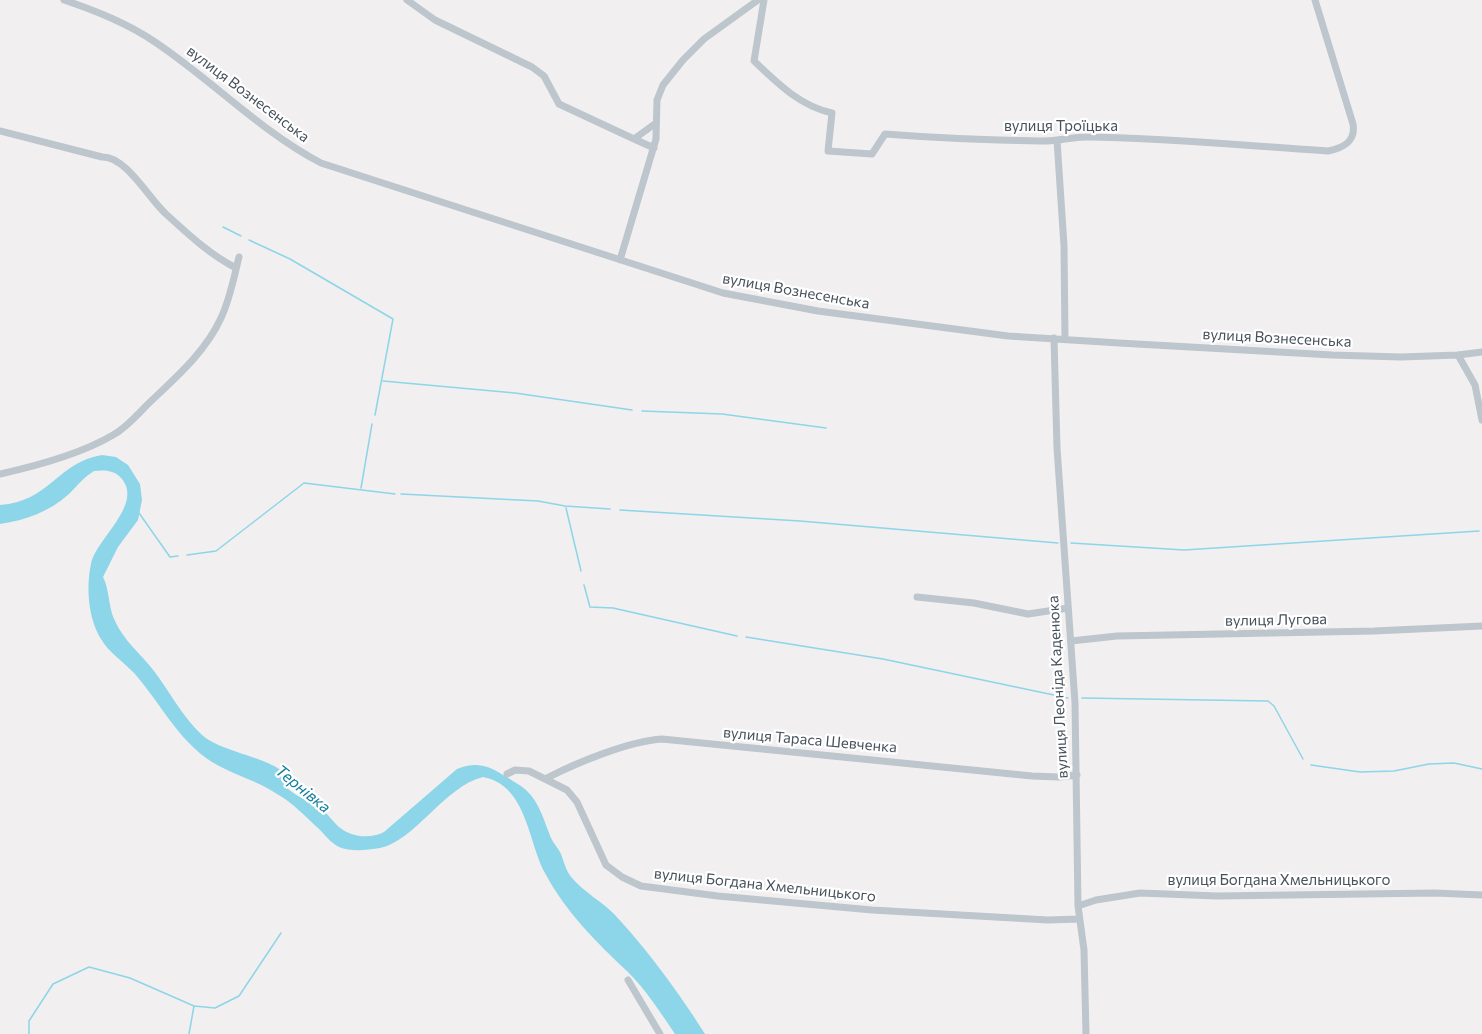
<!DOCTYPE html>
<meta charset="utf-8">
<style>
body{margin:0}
canvas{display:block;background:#f1efef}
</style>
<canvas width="1482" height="1034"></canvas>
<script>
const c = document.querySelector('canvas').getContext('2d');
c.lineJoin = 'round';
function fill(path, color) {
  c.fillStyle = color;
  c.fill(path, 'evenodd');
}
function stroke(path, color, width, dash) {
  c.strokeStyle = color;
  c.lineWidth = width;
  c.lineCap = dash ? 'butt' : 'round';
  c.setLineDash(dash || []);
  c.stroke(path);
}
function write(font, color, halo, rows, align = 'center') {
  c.font = font + ' Commissioner,sans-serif';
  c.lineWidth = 4.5;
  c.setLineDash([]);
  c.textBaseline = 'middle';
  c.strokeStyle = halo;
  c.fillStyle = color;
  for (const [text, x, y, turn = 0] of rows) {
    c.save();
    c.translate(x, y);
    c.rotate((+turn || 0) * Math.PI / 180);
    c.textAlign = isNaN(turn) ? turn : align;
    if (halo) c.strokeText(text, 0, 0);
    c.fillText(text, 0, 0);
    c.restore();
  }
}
fill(new Path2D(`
 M 102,455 L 116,457 L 128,465 L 140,484 L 142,500 L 138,520 L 118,547 L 103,577 C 110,591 108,607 115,621 C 124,641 141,654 154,671 C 170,692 182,716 201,734 C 221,754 282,758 288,780 C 289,783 288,786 288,789 C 298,798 311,801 322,809 C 327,813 330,818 335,823 C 347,837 369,840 384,832 L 457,769 C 474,762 487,764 503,775 C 511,780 519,784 526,790 C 540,803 544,821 551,838 C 554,844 558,848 561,854 C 564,862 566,871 572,878 C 584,892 601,901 614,914 C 646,948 680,994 705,1034 L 675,1034 C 661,1013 646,990 628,972 C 597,943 565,911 545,873 C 528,842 527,785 483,777 C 445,786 415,841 380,848 C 367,850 351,852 339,847 C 331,843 325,835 319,829 C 306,817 293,803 277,794 C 257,780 233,775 212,762 C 178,740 161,704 135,674 C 124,662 109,653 101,639 C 88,618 86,587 91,564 C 96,539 143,505 122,479 C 115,470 104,470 94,471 C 84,477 77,486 69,494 C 49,512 26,520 0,524 L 0,505 C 49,502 58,462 102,455 Z`), '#8dd5e9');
stroke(new Path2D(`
 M 223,227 L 241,236
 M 249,240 L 290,259 L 393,319 L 375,415
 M 383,381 L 515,393 L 632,410
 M 642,411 L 722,414 L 826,428
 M 361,488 L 372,424
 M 401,494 L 538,501 L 565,506 L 610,509
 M 566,508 L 581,571
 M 620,510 L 800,521 L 1058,543
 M 139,513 L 170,557 L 178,556
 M 1071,543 L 1184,550 L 1479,531
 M 187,555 L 216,551 L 304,483 L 395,494
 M 584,585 L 590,607 L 613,608 L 737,636
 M 746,637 L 883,659 L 1068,698
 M 1082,698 L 1268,701 L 1274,706 L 1303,759
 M 1311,765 L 1360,772 L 1394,771 L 1429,764 L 1454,763 L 1482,769
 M 29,1034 L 29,1021 L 53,984 L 89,967 L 130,978 L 194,1006 L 215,1008 L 239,996 L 281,933
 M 189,1034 L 194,1006`), '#8dd5e9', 1.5);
stroke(new Path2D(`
 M 64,0 C 96,11 127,23 155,42 C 212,80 260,131 321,163 L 723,293 L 818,311 L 1008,336 L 1119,343 L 1332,355 L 1401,357 L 1458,355 L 1482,352
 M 407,0 L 435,20 L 532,67 L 544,76 L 559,104 L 634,139 L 656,123
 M 764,0 L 754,61 C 777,83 800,106 832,113 L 828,151 L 872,154 L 885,134 C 937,138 988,140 1040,141 C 1056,142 1070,137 1086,137 C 1167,138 1248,146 1328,151 C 1343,148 1356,142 1353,124 L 1315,0
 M 0,131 L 102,157 C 126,156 149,199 166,214 C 188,234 210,255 236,268
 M 634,139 L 654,148
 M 1057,140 L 1064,246 L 1065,338
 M 620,260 L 656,139 L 657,100 L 663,85 L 683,60 L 704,39 L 758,0
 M 1054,338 L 1057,448 L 1075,703 L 1078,906 L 1084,950 L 1086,1034
 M 1458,355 L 1475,385 L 1482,420
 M 0,474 C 36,466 81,454 113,435 C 126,428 136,416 147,405 C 174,379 205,353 221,318 C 230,299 234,277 239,257
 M 917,597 L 974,603 L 1028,614 L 1068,608
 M 1071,641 L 1117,636 L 1374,631 L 1482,626
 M 507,774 L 515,770 L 529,771 L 567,790 L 577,802 L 606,865 L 622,877 L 641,886 L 718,896 L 872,910 L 1048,920 L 1079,919
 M 547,778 C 576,763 629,741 662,739 L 1032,776 L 1059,777 L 1077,775
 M 1078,906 L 1096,900 L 1140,893 L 1217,896 L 1435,893 L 1482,895
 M 628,980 L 660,1034`), '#bdc6cd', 7);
write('15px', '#47525c', '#fff', [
 ["вулиця Вознесенська",248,94,37],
 ["вулиця Троїцька",1061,126],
 ["вулиця Вознесенська",796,291,10],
 ["вулиця Вознесенська",1277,338,3],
 ["вулиця Лугова",1276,620,-1],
 ["вулиця Леоніда Каденюка",1058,687,-93],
 ["вулиця Тараса Шевченка",810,740,5],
 ["вулиця Богдана Хмельницького",1279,880],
 ["вулиця Богдана Хмельницького",765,885,6]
]);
write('italic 16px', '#117e9e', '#fff', [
 ["Тернівка",303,789,39]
]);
</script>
